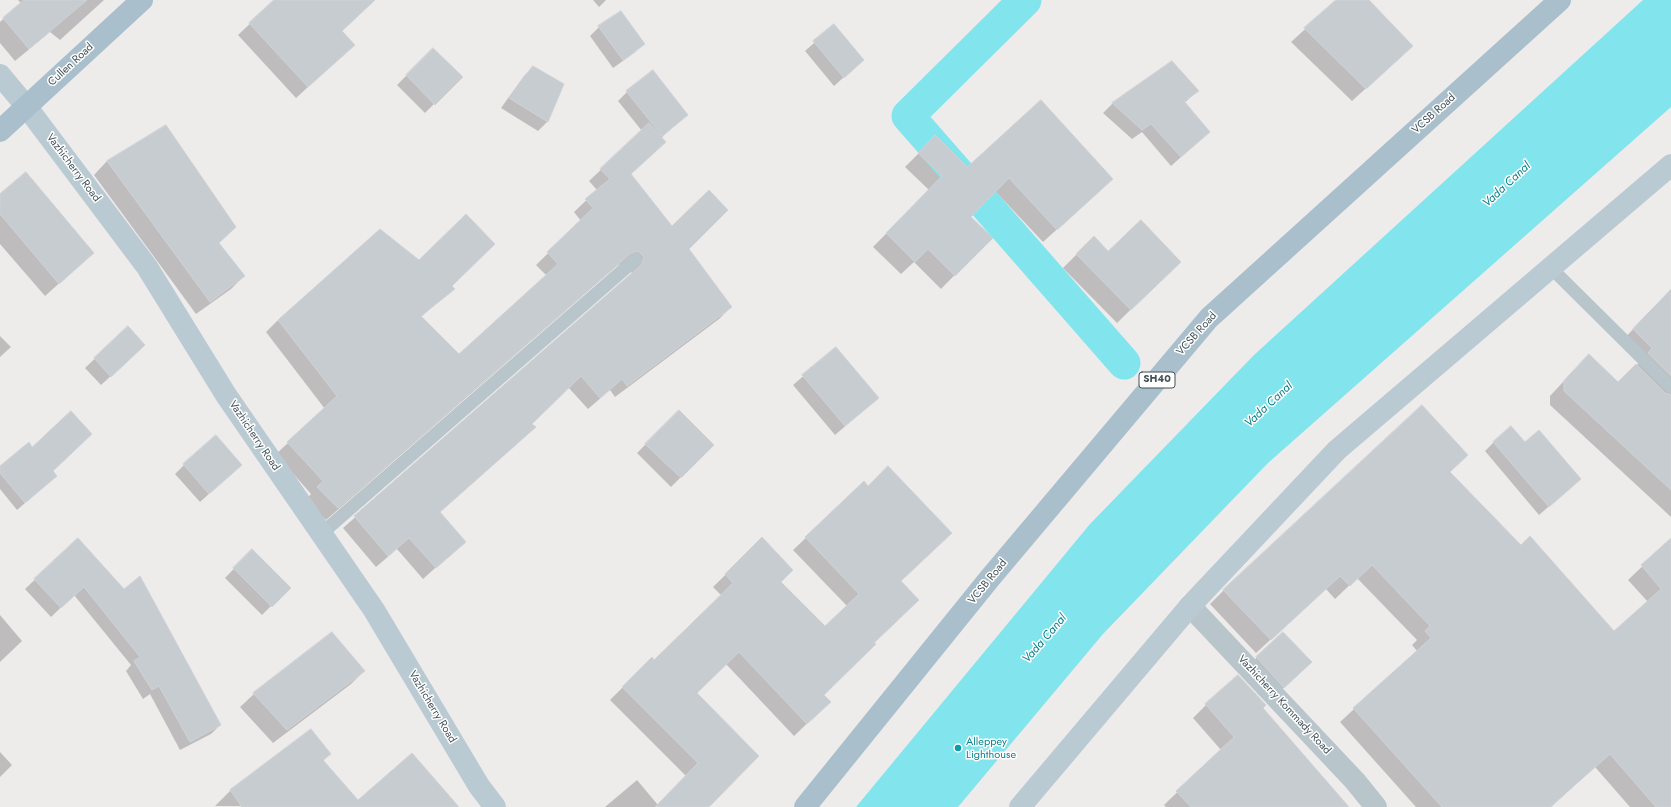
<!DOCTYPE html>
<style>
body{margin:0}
canvas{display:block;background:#eeebeb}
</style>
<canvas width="1671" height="807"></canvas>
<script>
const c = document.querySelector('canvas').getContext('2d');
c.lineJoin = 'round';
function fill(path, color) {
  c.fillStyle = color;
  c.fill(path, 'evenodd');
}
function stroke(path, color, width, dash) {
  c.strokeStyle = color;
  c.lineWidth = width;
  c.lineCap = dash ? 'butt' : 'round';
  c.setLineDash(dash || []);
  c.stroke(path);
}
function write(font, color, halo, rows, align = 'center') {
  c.font = font + ' Jost,sans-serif';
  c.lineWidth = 3;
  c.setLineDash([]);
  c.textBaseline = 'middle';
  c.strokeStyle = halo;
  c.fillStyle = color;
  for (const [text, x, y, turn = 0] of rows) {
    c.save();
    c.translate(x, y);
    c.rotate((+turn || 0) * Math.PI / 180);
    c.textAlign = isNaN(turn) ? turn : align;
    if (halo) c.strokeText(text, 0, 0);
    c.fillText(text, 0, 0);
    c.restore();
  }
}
fill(new Path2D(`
 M 1643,0 L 1671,0 L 1671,107 L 1268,463 L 1103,634 L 958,807 L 856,807 L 1090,524 L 1254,355 Z`), '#82e5ed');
fill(new Path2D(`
 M 18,0 L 104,0 L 60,40 L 50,32 L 15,61 L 0,43 L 0,22 L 21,3 Z
 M 275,0 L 374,0 L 341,32 L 342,56 L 296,98 L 238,35 Z
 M 593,0 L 606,0 L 599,7 Z
 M 1337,0 L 1367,0 L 1398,59 L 1352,101 L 1291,42 Z
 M 834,25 L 863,60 L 834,86 L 805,51 Z
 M 599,27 L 644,44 L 634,53 L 613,68 L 590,36 Z
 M 433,49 L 461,77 L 425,113 L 397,85 Z
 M 1172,62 L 1198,91 L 1184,103 L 1199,141 L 1171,166 L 1142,132 L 1132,139 L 1103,113 L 1112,104 Z
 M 533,67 L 563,85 L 547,122 L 538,131 L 501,108 L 524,76 Z
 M 627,92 L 687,115 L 661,138 L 630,175 L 731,307 L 719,319 L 615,397 L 610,390 L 588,409 L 568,387 L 531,424 L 534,427 L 522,439 L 439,512 L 464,542 L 423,579 L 397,549 L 376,567 L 343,528 L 632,274 L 630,266 L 626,263 L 618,265 L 326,520 L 306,500 L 311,494 L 276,454 L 325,409 L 266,332 L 278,320 L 450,286 L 453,289 L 421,317 L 459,355 L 547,276 L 536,265 L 581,221 L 574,212 L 597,190 L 589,181 L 642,131 L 618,101 Z
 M 165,127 L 218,244 L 244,276 L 231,289 L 196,314 L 94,175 L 107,161 Z
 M 935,137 L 967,168 L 1098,192 L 1043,242 L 995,191 L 969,217 L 991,238 L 941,289 L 914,262 L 901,274 L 873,247 L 929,190 L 905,167 Z
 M 0,195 L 93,253 L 45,296 L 0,244 Z
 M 1094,237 L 1108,253 L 1166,275 L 1117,323 L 1063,268 Z
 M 1671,289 L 1671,517 L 1550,405 L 1550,396 L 1575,369 L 1618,383 L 1639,363 L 1620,343 Z
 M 128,327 L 135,354 L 101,385 L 85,368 Z
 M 0,336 L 11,347 L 0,357 Z
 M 836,348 L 878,398 L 835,435 L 793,385 Z
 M 679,411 L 713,445 L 671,487 L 637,453 Z
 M 1494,442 L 1525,443 L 1580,479 L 1539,515 L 1485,451 Z
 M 184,465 L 231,474 L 200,502 L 175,474 Z
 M 0,467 L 52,471 L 48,483 L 17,510 L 0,489 Z
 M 1449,472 L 1521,546 L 1614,632 L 1648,602 L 1628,580 L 1671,539 L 1671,807 L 1630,807 L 1595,767 L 1551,807 L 1416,807 L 1340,722 L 1417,651 L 1412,645 L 1417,640 L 1357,578 L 1335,599 L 1326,589 L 1256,653 L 1210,604 L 1224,590 Z
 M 864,483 L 900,582 L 873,643 L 823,695 L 817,714 L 794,736 L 726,664 L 696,694 L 708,807 L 605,807 L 637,780 L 658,805 L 686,776 L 610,700 L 652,658 L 654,661 L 722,596 L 713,587 L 762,539 L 780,582 L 825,628 L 847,606 L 793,550 Z
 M 78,539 L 220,725 L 211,734 L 180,750 L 150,694 L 143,699 L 126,671 L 131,665 L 74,595 L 51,617 L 25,589 Z
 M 252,550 L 289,588 L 262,615 L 225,578 Z
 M 0,615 L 22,641 L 0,662 Z
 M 1283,633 L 1301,671 L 1275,696 L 1247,667 Z
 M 364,671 L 351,684 L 273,743 L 240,707 L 254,694 Z
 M 1206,705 L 1262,708 L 1348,807 L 1166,807 L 1164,805 L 1221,750 L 1193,718 Z
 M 0,752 L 12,765 L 0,777 Z
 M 330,754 L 323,761 L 358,801 L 458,807 L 215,806 L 231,790 Z`), '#0003');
stroke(new Path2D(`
 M 1025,0 L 908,116 L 1124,363`), '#82e5ed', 33);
const building = new Path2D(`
 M 24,0 L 87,0 L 29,49 L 3,18 Z
 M 274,0 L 375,0 L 342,31 L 355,45 L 308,87 L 249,23 Z
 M 1336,0 L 1369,0 L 1413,46 L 1366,89 L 1304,28 Z
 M 621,11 L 645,44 L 623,60 L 598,26 Z
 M 834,24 L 864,60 L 844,78 L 813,41 Z
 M 433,48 L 463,77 L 435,105 L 406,75 Z
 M 1172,61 L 1199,91 L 1184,101 L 1210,132 L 1181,157 L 1151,124 L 1142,130 L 1112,103 Z
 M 533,66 L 564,84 L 548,122 L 509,98 Z
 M 653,70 L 688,115 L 662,136 L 626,91 Z
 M 1041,100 L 1113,179 L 1057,230 L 1009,178 L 971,217 L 993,238 L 955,276 L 928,249 L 915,262 L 886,233 L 942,176 L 918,153 L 935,135 L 967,167 Z
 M 649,123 L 666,142 L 631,174 L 672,226 L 709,190 L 728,210 L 689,249 L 732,307 L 627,386 L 622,379 L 600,398 L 581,376 L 532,424 L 536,427 L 440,512 L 466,542 L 436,568 L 409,538 L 388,556 L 354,516 L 641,265 L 644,257 L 638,251 L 631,253 L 338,508 L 317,487 L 323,481 L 287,442 L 337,396 L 278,320 L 380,229 L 419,260 L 466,214 L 495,244 L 452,286 L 455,289 L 421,316 L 459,354 L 558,264 L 547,252 L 593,208 L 585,199 L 610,179 L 600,169 Z
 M 166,125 L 236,227 L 219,243 L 245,276 L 210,302 L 107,161 Z
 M 26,172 L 94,253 L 59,284 L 0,214 L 0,194 Z
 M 1141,220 L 1181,262 L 1131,310 L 1076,254 L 1094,236 L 1108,251 Z
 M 1671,290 L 1671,376 L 1648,353 L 1652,348 L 1633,329 Z
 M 128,326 L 145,345 L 111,377 L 94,358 Z
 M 836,347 L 879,398 L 845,426 L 802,375 Z
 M 1589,354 L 1618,382 L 1636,364 L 1665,393 L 1671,395 L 1671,490 L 1564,391 L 1564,381 Z
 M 1422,405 L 1468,455 L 1450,472 L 1521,545 L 1530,536 L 1614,631 L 1661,589 L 1641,565 L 1671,538 L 1671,807 L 1656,807 L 1610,754 L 1550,807 L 1442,807 L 1353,708 L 1431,638 L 1425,631 L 1430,626 L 1372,565 L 1350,586 L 1340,576 L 1271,640 L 1223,590 Z
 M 679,410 L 714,445 L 681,478 L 645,444 Z
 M 71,411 L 92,434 L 53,471 L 57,476 L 25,503 L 0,473 L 0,466 L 29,442 L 32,447 Z
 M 1511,426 L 1525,442 L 1539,430 L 1581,479 L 1549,507 L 1493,442 Z
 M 216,435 L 242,465 L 209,494 L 183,464 Z
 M 888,466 L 952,533 L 901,581 L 919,600 L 874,643 L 876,644 L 824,695 L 831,702 L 807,724 L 739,652 L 697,693 L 759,756 L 709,807 L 655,807 L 698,763 L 622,687 L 652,657 L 654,660 L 733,583 L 725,574 L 762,537 L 793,570 L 781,582 L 825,626 L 859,594 L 805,537 L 864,481 L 868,486 Z
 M 78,538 L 124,589 L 140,576 L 221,725 L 190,742 L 159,686 L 152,690 L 134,661 L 140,657 L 84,587 L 61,608 L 34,579 Z
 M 252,549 L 291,588 L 272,607 L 233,568 Z
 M 332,632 L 365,671 L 287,730 L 253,693 Z
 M 1283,632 L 1312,662 L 1284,688 L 1256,657 Z
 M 1238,675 L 1266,705 L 1263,708 L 1349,807 L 1191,807 L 1176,791 L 1234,737 L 1205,704 Z
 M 311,729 L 331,754 L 323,760 L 358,800 L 412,753 L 459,807 L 242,807 L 230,790 Z`);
fill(building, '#c7ccd0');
stroke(building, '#cfd2d7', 1);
stroke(new Path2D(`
 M 1551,268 L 1671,387
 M 321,534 L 636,259`), '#b8c5cb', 13);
stroke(new Path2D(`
 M 1190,606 L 1355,781 L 1376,807`), '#b8c5cb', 22);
stroke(new Path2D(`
 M 0,75 L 26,106 L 147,267 L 226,395 L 374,610 L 479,786 L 495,807
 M 1020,807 L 1190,606 L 1337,450 L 1671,165`), '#bacad3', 22);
stroke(new Path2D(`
 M 0,131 L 142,0
 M 805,807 L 990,578 L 1209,318 L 1560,0`), '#a9bfcc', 22);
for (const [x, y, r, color] of [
 [958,748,4,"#0f9aa8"]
]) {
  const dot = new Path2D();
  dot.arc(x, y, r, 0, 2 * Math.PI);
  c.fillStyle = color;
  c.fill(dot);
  stroke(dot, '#fff', 1.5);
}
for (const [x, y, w] of [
 [1157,380,36]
]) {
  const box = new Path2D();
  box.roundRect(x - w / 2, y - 8, w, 16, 3);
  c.fillStyle = '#fff';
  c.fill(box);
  stroke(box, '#435159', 1);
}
write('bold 10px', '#435159', null, [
 ["SH40",1157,380]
]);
write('11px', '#435159', '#fff', [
 ["Cullen Road",71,65,-43],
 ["VCSB Road",1434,114,-42],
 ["Vazhicherry Road",73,168,53],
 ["VCSB Road",1197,334,-48],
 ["Vazhicherry Road",254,436,56],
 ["VCSB Road",988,582,-51],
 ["Vazhicherry Kommady Road",1284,705,47],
 ["Vazhicherry Road",432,707,59]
]);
write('11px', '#0d838f', '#fff', [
 ["Alleppey",966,742],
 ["Lighthouse",966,755]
], 'left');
write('italic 12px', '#0a7f88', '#fff', [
 ["Vada Canal",1507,185,-43],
 ["Vada Canal",1269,405,-43],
 ["Vada Canal",1045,639,-49]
]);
</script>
